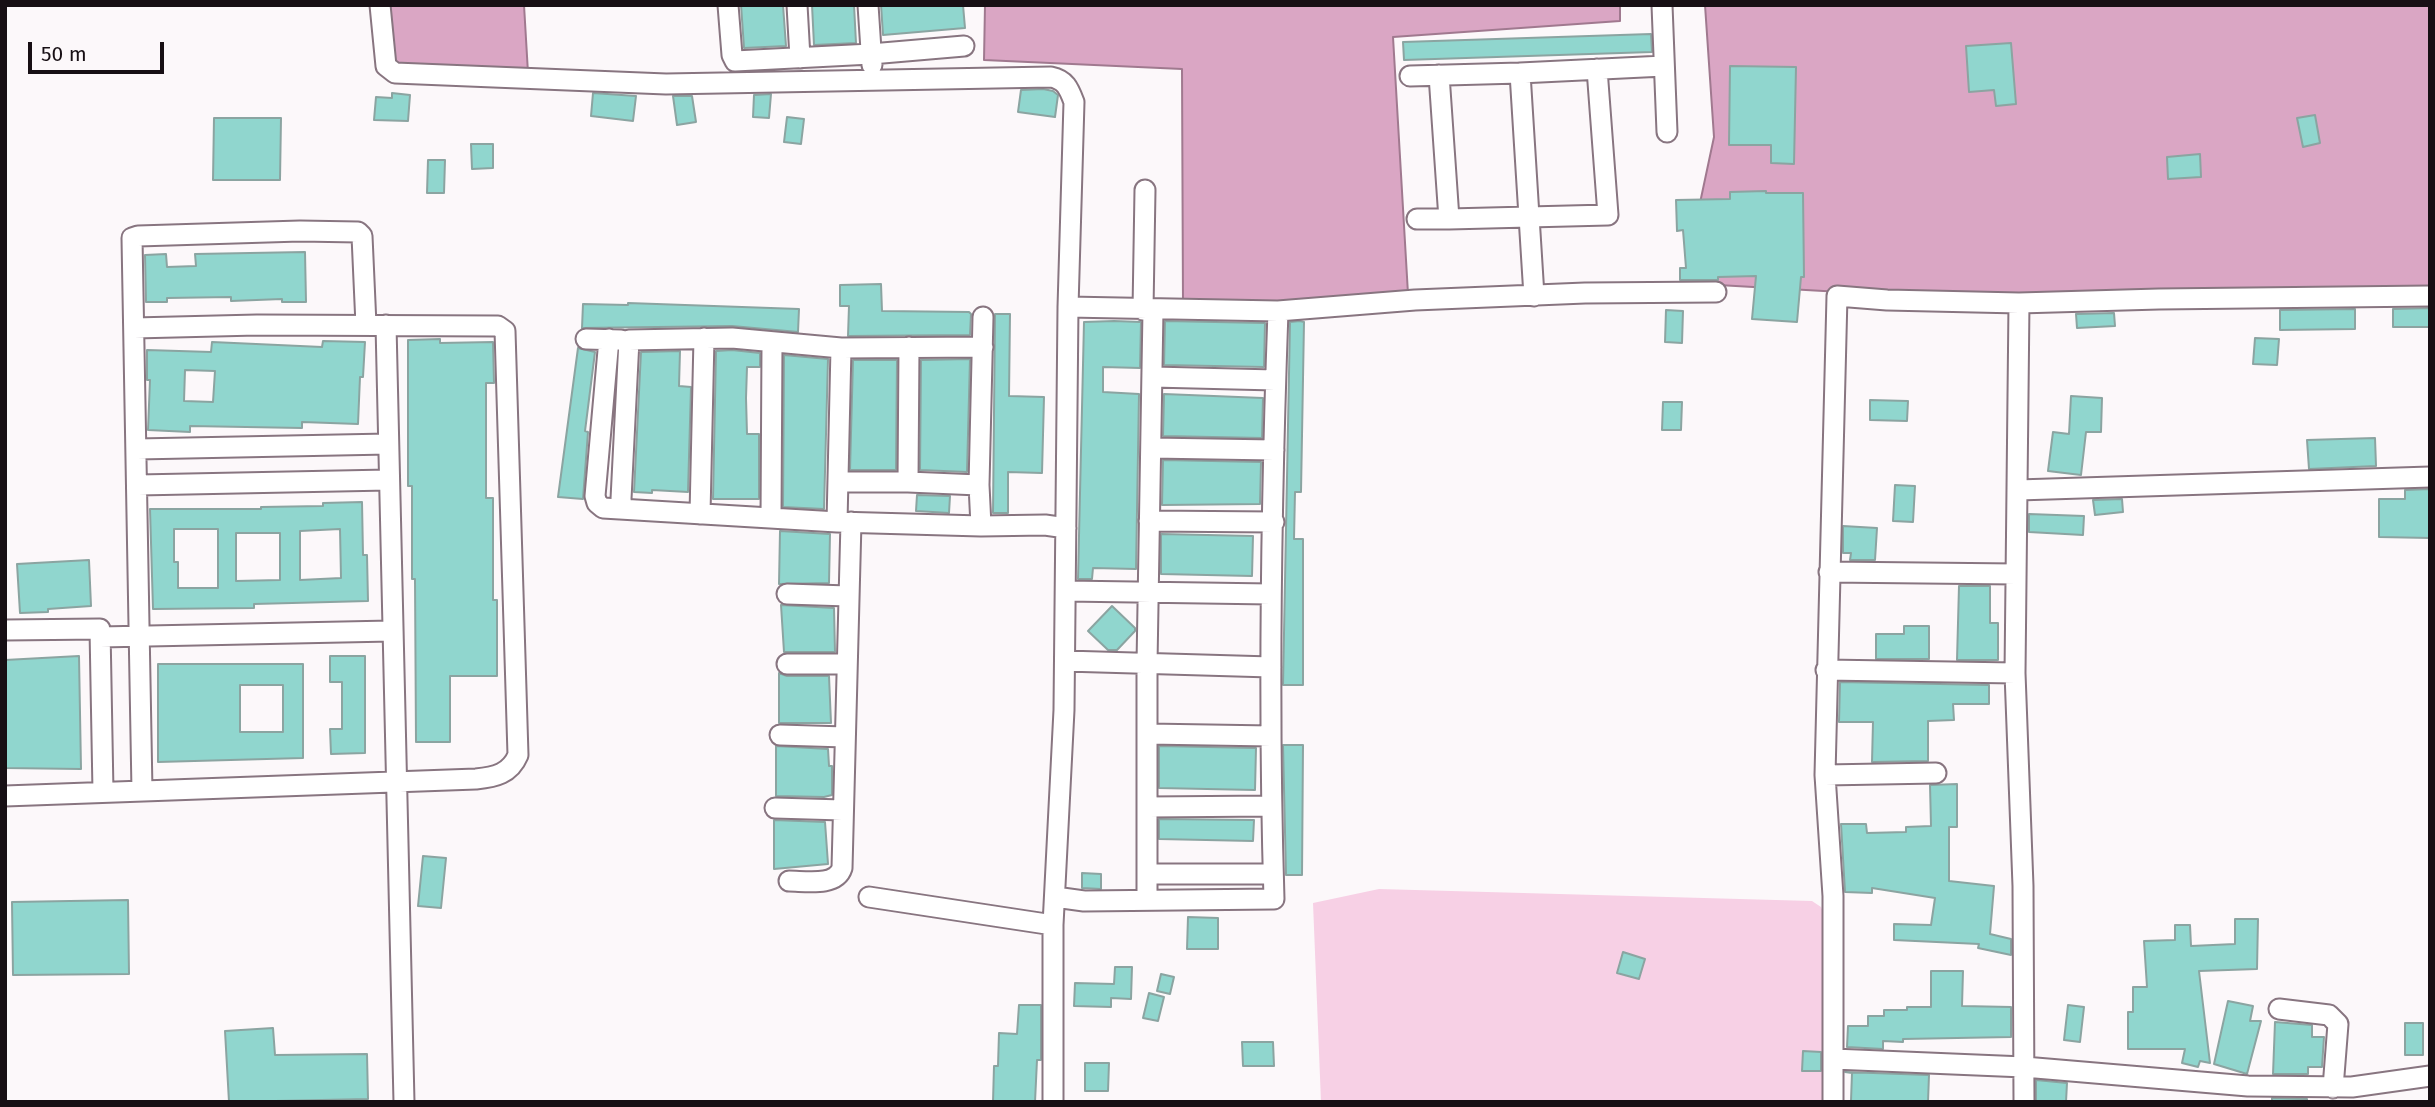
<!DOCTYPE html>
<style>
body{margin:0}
#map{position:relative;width:2435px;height:1107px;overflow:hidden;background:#fcf8fa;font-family:"Fira Sans",sans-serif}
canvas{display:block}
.frame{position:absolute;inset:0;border:7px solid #170f14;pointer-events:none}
.scale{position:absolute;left:28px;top:42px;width:136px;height:32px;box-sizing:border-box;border:4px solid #170f14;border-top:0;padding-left:9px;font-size:21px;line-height:24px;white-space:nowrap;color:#170f14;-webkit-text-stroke:5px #fcf8fa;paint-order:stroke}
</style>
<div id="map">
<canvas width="2435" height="1107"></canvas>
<div class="frame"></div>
<div class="scale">50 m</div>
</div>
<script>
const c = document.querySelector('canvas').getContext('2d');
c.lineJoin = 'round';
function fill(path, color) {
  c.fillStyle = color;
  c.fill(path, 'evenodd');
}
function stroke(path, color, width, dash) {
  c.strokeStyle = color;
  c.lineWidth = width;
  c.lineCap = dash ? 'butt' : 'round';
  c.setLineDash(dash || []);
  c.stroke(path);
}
fill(new Path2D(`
 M 1379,889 L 1812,901 L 1821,907 L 1827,922 L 1824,1102 L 1321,1102 L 1313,903 Z`), '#f7d0e5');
const water = new Path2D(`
 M 386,5 L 524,5 L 528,73 L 394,68 Z
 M 985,5 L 1620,5 L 1620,21 L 1393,37 L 1408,294 L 1291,305 L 1183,306 L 1182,69 L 984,60 Z
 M 1705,5 L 2430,5 L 2430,292 L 2007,297 L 1841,292 L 1683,283 L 1714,137 Z`);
fill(water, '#daa6c4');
stroke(water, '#a0798f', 2);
const building = new Path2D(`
 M 741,5 L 783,5 L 786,46 L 744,48 Z
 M 812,5 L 854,5 L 856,43 L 814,45 Z
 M 881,5 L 963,5 L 965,28 L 883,35 Z
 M 1651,34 L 1652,52 L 1404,60 L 1403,42 Z
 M 2011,43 L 2016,104 L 1996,106 L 1994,90 L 1969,92 L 1966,46 Z
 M 1730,66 L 1796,67 L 1794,164 L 1771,163 L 1771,145 L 1729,145 Z
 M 1043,89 L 1053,91 L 1058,95 L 1055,117 L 1018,112 L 1021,90 Z
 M 392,93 L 410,95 L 408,121 L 374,120 L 376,97 L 392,98 Z
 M 593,93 L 636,96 L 633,121 L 591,116 Z
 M 771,94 L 769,118 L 753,117 L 754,95 Z
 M 673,96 L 692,96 L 696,122 L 677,125 Z
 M 2315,115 L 2320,143 L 2303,147 L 2297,118 Z
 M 787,117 L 804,119 L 801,144 L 784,142 Z
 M 214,118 L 281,118 L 280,180 L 213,180 Z
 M 471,144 L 493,144 L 493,168 L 472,169 Z
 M 2200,154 L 2201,177 L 2168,179 L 2167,157 Z
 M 428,160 L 445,160 L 444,193 L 427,193 Z
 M 1766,191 L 1766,193 L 1803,193 L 1804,277 L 1801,277 L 1797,322 L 1752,319 L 1756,276 L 1718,277 L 1718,280 L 1680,280 L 1680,268 L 1686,268 L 1683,230 L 1677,231 L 1676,200 L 1730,199 L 1730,192 Z
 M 305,252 L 306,302 L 282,302 L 282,299 L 231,301 L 231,297 L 167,298 L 167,302 L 146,302 L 145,255 L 166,254 L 167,267 L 196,266 L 195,254 Z
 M 881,284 L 882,311 L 969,312 L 971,314 L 970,335 L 848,336 L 849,306 L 840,306 L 840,285 Z
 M 628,303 L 799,309 L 798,332 L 732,326 L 582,328 L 583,304 L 628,305 Z
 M 2430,308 L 2430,327 L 2393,327 L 2393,309 Z
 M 2355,309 L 2355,329 L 2280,330 L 2280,310 Z
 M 1666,310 L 1683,311 L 1682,343 L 1665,342 Z
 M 2114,313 L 2115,326 L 2077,328 L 2076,314 Z
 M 995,314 L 1010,314 L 1009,396 L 1044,397 L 1042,473 L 1008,472 L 1008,513 L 993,513 Z
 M 1114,321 L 1141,322 L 1140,368 L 1103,367 L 1103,392 L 1139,394 L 1136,569 L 1093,568 L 1092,579 L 1078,579 L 1084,322 Z
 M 1165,321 L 1265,323 L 1264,367 L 1164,365 Z
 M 1300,321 L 1304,322 L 1301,492 L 1295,492 L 1294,539 L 1303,539 L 1303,685 L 1283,685 L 1290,322 Z
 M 2255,338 L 2279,339 L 2277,365 L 2253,364 Z
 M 440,339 L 440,343 L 493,342 L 494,383 L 486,383 L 486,498 L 493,498 L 493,600 L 497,600 L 497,676 L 450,676 L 450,742 L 416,742 L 415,579 L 412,579 L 412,486 L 408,486 L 408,340 Z
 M 323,341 L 365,342 L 363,377 L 360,377 L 358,424 L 302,422 L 302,428 L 190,426 L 190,432 L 148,430 L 150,380 L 147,380 L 147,350 L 211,352 L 212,342 L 322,347 ZM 185,370 L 215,371 L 213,402 L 184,401 Z
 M 578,348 L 595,352 L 585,431 L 588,432 L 583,499 L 558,497 Z
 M 732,350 L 760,353 L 760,367 L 747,367 L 746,398 L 747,434 L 759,434 L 759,499 L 713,499 L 716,351 Z
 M 680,351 L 679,386 L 691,387 L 688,492 L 652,490 L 652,493 L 634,492 L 641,352 Z
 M 784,355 L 828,359 L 824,509 L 783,507 Z
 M 970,359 L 967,472 L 920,470 L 921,360 Z
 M 853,360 L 897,360 L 896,470 L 850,470 Z
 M 1164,394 L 1263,398 L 1262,438 L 1163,436 Z
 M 2071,396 L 2102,398 L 2101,432 L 2086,432 L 2081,475 L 2048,471 L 2053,432 L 2069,434 Z
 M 1870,400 L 1908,401 L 1907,421 L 1870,420 Z
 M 1663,402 L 1682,402 L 1681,430 L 1662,430 Z
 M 2375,438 L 2376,466 L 2309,469 L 2307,440 Z
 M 1163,460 L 1261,462 L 1260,504 L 1162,505 Z
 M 1895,485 L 1915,486 L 1913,522 L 1893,521 Z
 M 2430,489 L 2430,538 L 2379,537 L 2379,499 L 2405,499 L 2405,490 Z
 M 917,495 L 950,496 L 949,513 L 916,511 Z
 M 2122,499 L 2123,512 L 2095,515 L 2093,500 Z
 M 362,502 L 363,555 L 367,555 L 368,601 L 254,604 L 254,608 L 153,609 L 150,509 L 261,509 L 261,507 L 323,506 L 323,503 ZM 174,529 L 218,529 L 218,588 L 178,588 L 178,562 L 174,562 ZM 340,529 L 341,578 L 300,580 L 300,531 ZM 236,533 L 280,533 L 280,580 L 236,581 Z
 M 2029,514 L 2084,516 L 2083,535 L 2029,532 Z
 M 1843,526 L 1877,528 L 1875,560 L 1850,560 L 1851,553 L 1843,553 Z
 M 780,531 L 830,534 L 829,583 L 779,584 Z
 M 1161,534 L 1253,536 L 1252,576 L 1161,574 Z
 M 89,560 L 91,606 L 48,609 L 48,612 L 20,613 L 17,564 Z
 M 1959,586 L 1990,586 L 1990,623 L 1998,623 L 1998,660 L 1957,660 Z
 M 781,605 L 834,608 L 835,652 L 784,652 Z
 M 1112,606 L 1135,628 L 1135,631 L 1117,650 L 1108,650 L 1088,631 Z
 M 1904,626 L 1929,626 L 1929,659 L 1876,659 L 1876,634 L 1904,634 Z
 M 79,656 L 81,769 L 5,768 L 5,660 Z
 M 330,656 L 365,656 L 365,753 L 331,754 L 330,729 L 342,729 L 342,682 L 330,682 Z
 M 158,664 L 303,664 L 303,758 L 158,762 ZM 240,685 L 283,685 L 283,732 L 240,732 Z
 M 779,673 L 787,676 L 829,676 L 831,723 L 779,723 Z
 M 1840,682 L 1989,685 L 1989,704 L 1953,704 L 1954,720 L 1928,721 L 1928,761 L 1872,762 L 1873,722 L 1839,722 Z
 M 1283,745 L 1303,745 L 1302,875 L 1286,875 Z
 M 776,746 L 828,749 L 829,766 L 832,766 L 832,795 L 824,797 L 776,796 Z
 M 1159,746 L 1256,748 L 1255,790 L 1159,788 Z
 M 1957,784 L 1957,827 L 1949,827 L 1949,881 L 1994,886 L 1990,934 L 2011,939 L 2011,955 L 1978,948 L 1979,944 L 1894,940 L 1894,924 L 1931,925 L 1935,898 L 1872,888 L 1872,893 L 1845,892 L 1841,824 L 1866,824 L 1867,833 L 1906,832 L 1906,827 L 1931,826 L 1930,785 Z
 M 1159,819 L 1254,820 L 1253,841 L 1159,839 Z
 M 774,820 L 825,822 L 828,864 L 774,869 Z
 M 423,856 L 446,858 L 441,908 L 418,906 Z
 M 1082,873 L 1101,874 L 1101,889 L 1082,888 Z
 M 128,900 L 129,974 L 13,975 L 12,902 Z
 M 1188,917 L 1218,918 L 1218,949 L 1187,949 Z
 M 2235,919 L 2258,919 L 2257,969 L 2199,971 L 2210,1063 L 2200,1061 L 2198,1067 L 2182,1063 L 2185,1049 L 2128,1049 L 2128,1012 L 2133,1012 L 2133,987 L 2147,987 L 2144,941 L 2175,940 L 2175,925 L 2190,925 L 2191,946 L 2235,944 Z
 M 1623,952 L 1645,959 L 1639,979 L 1617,973 Z
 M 1115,967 L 1132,967 L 1131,999 L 1111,998 L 1111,1007 L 1074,1006 L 1075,983 L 1114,984 Z
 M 1931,971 L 1963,971 L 1962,1006 L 2011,1007 L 2011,1037 L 1903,1039 L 1903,1042 L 1883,1041 L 1883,1049 L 1847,1047 L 1848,1026 L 1868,1026 L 1868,1016 L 1884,1016 L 1884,1010 L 1907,1010 L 1907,1007 L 1931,1007 Z
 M 1161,974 L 1174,977 L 1170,994 L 1157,991 Z
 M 1149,993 L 1164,997 L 1158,1021 L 1143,1018 Z
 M 2228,1001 L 2253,1006 L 2250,1021 L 2261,1021 L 2247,1074 L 2214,1064 Z
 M 1019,1005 L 1041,1005 L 1041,1060 L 1037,1060 L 1035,1102 L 993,1102 L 994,1066 L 998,1066 L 999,1033 L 1017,1034 Z
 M 2068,1005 L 2084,1007 L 2080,1042 L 2064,1040 Z
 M 2275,1022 L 2312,1025 L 2312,1037 L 2324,1037 L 2322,1067 L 2308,1067 L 2308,1074 L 2273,1074 Z
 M 2405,1023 L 2423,1023 L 2423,1055 L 2405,1055 Z
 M 273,1028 L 275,1055 L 367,1054 L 368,1099 L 229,1102 L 225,1031 Z
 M 1242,1042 L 1273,1042 L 1274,1066 L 1243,1066 Z
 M 1803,1051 L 1821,1052 L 1821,1071 L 1802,1071 Z
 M 1085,1063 L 1109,1063 L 1108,1091 L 1085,1091 Z
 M 1845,1072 L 1929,1075 L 1928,1102 L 1851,1101 L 1852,1073 Z
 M 2036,1080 L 2067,1083 L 2066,1102 L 2036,1102 Z
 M 2272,1098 L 2307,1099 L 2307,1102 L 2272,1102 Z`);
fill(building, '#90d6ce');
stroke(building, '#8ba4a1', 2);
const minor = new Path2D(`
 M 380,5 L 386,66 L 395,73 L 666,84 L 1051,77 C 1066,80 1069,89 1074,102 L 1068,307 L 1064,710 L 1053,925 L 1053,1102
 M 728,5 L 732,55 L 735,61 L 871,54 L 964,46
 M 797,5 L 800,58
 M 868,5 L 872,65
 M 1662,5 L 1667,132
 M 1520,73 L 1664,66
 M 1410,76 L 1520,73 L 1534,296
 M 1417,219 L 1449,219 L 1439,75
 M 1449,219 L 1608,215 L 1597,69
 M 2019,303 L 2015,673 L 2023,886 L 2024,1102
 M 1068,307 L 1278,311 L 1415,300 L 1585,293 L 1716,292
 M 1143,310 L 1145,190
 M 386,325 L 404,1102
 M 586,339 L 621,340
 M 609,339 L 595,496 L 597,503 L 603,508 L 837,522 L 981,526 L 1045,525 L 1066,528
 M 1153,377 L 1275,380
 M 1152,448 L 1274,450
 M 137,449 L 388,444
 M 838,482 L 908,482 L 979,485
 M 908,482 L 909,347
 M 138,485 L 388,480
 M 2018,490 L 2430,477
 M 622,508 L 621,499 L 629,340 L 732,338 L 841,348 L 983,347
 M 700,514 L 704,338
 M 771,518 L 772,344
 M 1149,521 L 1274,522
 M 837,522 L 841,348
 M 981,526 L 979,485 L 983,317
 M 1829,572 L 2016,574
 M 1066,591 L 1271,594
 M 787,594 L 848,596
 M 5,630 L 100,629 L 103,792
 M 100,637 L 391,631
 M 1065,661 L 1271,667
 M 787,664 L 846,664
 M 1826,670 L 2015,673
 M 1148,734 L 1271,736
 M 780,735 L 845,737
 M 1825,775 L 1936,773
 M 142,791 L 132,238 L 138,236 L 300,231 L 358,232 L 362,236 L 366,325
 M 5,796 L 476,779 C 495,777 510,774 518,755 L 505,331 L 498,326 L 257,325 L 134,328
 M 1148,807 L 1271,806
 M 775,808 L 842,810
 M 1148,874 L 1273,874
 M 789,881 C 805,881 836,887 842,868 L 851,522
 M 869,897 L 1053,925
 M 1055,897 L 1084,901 L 1274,899 C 1268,703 1271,506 1278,311
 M 1147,900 L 1147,664 L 1153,310
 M 2279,1009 L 2329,1015 L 2338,1024 L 2333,1088
 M 1833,1059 L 2024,1067 L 2248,1086 L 2352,1087 L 2430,1076
 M 1833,1102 L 1833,896 L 1825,775 L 1837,296 L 1887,300 L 2019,303 L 2159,299 L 2430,296`);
stroke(minor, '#887580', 23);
stroke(minor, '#fff', 19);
</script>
